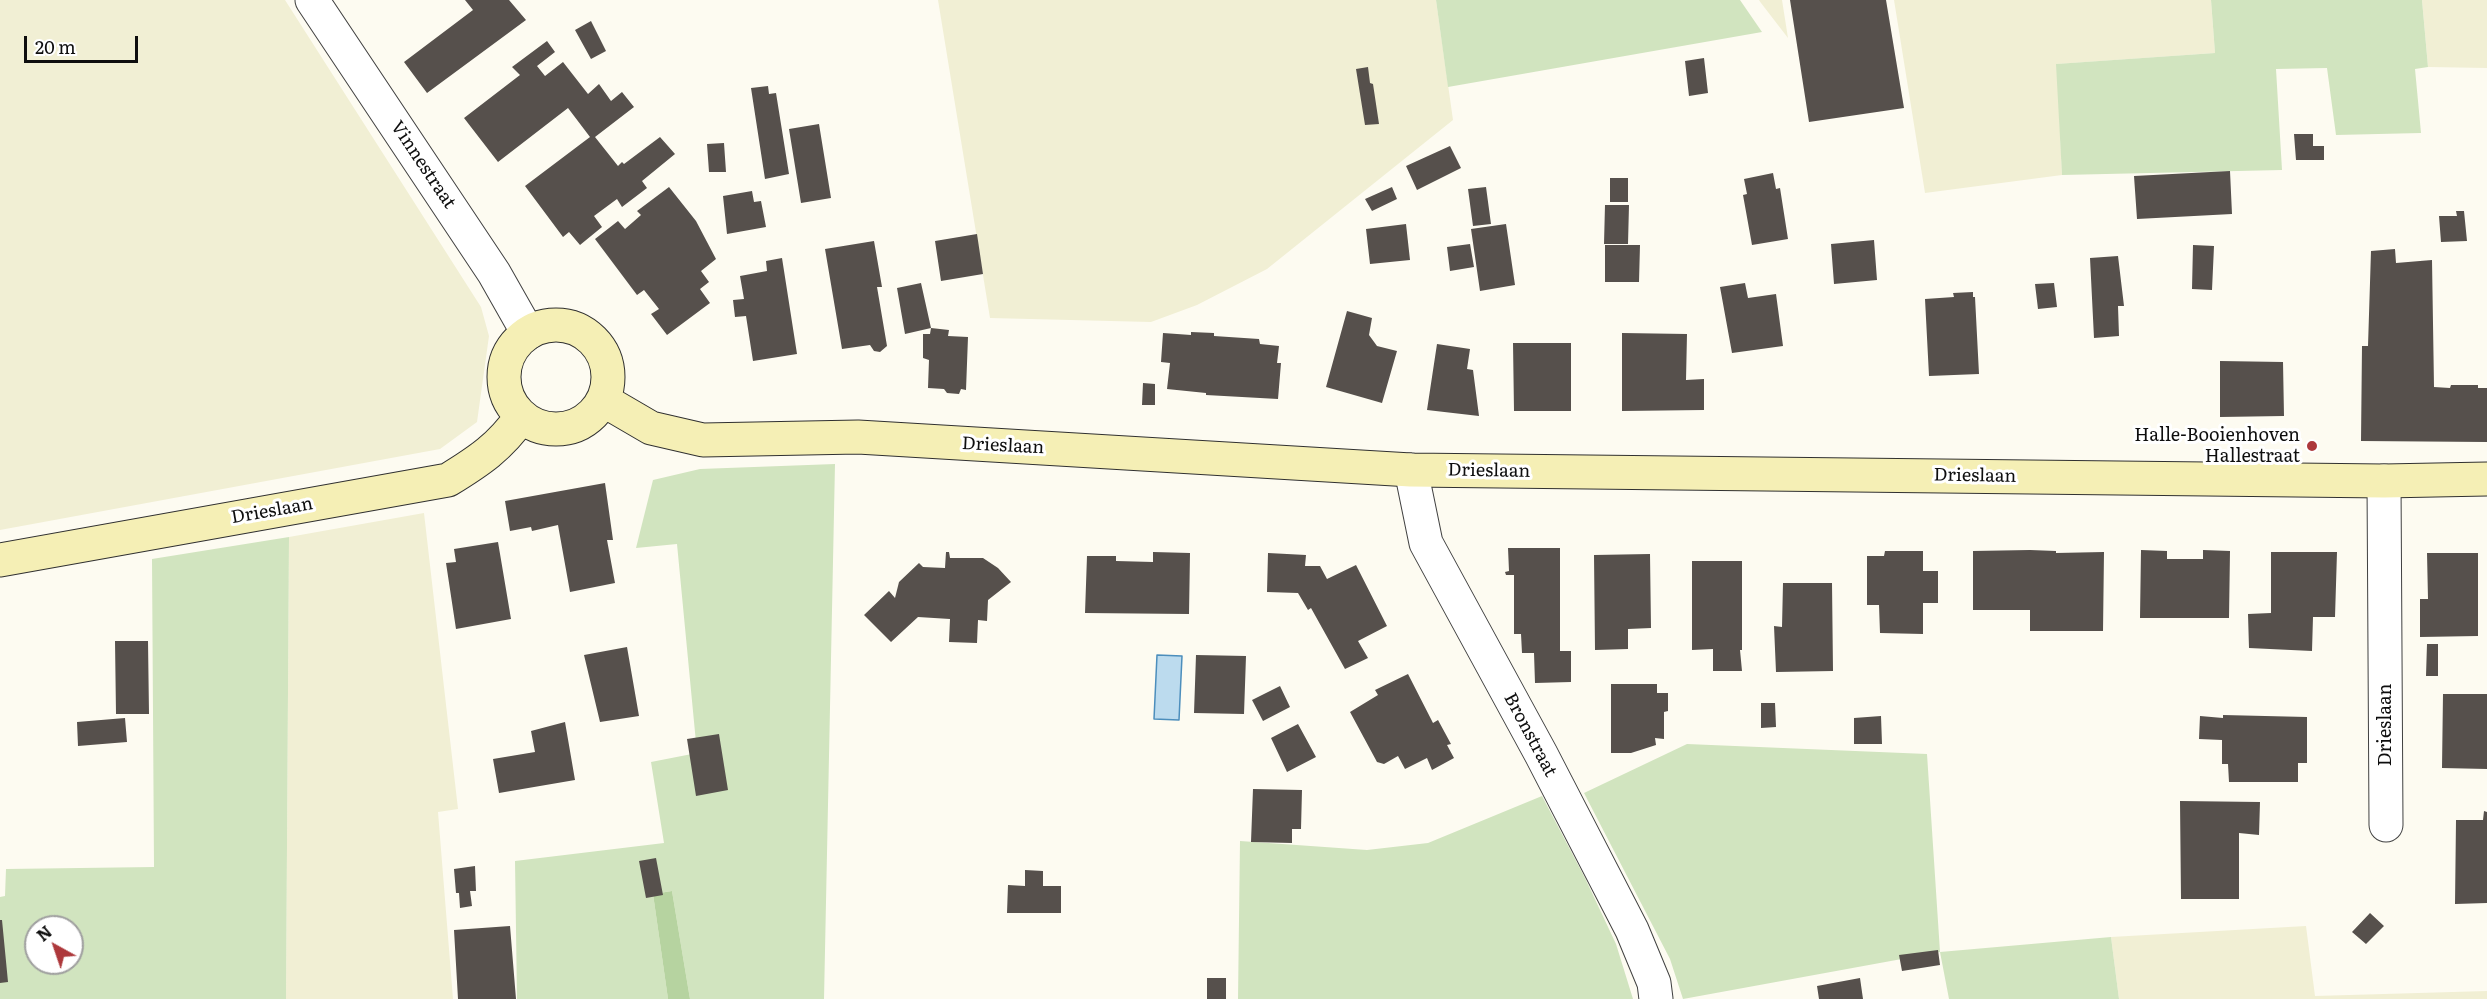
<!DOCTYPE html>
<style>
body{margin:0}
#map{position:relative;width:2487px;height:999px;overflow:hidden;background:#fdfbf1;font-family:Literata,serif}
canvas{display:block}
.north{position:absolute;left:24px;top:915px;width:60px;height:60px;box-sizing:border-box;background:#fff;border:2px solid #9f9f9f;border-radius:50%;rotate:320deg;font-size:16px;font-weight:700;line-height:24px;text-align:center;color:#0e0e0e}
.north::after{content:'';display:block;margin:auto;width:21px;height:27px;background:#ad383b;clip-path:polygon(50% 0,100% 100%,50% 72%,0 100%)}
.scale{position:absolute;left:24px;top:36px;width:114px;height:27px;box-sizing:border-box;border:3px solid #0e0e0e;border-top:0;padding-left:8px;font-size:18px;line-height:21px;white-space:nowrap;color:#0e0e0e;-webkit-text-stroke:4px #fff;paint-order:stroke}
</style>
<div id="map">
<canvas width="2487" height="999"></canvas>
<div class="north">N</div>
<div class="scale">20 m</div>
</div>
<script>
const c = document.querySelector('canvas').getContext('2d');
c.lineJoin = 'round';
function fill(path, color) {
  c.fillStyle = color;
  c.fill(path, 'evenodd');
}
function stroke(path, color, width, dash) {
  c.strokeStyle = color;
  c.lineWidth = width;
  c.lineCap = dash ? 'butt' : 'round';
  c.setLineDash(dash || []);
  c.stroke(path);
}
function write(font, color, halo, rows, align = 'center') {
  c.font = font + ' Literata,serif';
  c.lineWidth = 6;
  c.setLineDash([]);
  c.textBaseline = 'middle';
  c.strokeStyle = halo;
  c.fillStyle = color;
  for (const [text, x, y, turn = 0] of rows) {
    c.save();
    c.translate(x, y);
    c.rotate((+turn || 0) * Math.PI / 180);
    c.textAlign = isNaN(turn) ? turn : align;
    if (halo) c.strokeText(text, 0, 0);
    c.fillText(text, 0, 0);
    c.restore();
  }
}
fill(new Path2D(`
 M 0,0 L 285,0 L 481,307 L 489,336 L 477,422 L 440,449 L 0,530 Z
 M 938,0 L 1436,0 L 1453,120 L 1267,269 L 1197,305 L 1151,322 L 990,318 Z
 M 1759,0 L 1782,0 L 1788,38 L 1761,3 Z
 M 1894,0 L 2211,0 L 2215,53 L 2057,64 L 2062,175 L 1925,193 Z
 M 2422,0 L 2487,0 L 2487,68 L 2428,67 Z
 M 424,513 L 458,809 L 438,812 L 453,999 L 286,999 L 289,537 Z
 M 2306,926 L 2315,996 L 2487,991 L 2487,999 L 2119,999 L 2111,937 Z`), '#f1efd4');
fill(new Path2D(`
 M 1436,0 L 1740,0 L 1762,32 L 1448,87 Z
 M 2211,0 L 2422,0 L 2428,67 L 2415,69 L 2421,133 L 2336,135 L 2327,68 L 2276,69 L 2282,170 L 2062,175 L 2056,64 L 2215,53 Z
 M 835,464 L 824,999 L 690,999 L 672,891 L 653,894 L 668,999 L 517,999 L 515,861 L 664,843 L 651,762 L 697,753 L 677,544 L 636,548 L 653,480 L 700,469 Z
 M 289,537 L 286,999 L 0,999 L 0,897 L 5,896 L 6,869 L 154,867 L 152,559 ZM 36,927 L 72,927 L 72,963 L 36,963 Z
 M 1687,744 L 1927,754 L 1940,952 L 2111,937 L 2119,999 L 1949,999 L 1940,952 L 1683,999 L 1670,959 L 1584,793 Z
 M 1542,796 L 1585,878 L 1616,944 L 1633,999 L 1238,999 L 1240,841 L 1367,850 L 1428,843 Z`), '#d1e4bf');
fill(new Path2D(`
 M 672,891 L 690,999 L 668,999 L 653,894 Z`), '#b6d3a0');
const water = new Path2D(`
 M 1157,655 L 1182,656 L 1179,720 L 1154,719 Z`);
fill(water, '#bcdbee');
stroke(water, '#4c8ebc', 1.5);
fill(new Path2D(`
 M 465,0 L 509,0 L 526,20 L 427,93 L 404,62 L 473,10 Z
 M 1790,0 L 1886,0 L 1904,108 L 1809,122 Z
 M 591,21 L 606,51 L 591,59 L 575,30 Z
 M 547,41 L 555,52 L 537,66 L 545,76 L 563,62 L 588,94 L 599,84 L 611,101 L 622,92 L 634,107 L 595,137 L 618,166 L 622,162 L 624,164 L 660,137 L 675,154 L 642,181 L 647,188 L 622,207 L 617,199 L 594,216 L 602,227 L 580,245 L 569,232 L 563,237 L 525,186 L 590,137 L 568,108 L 498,162 L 464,118 L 520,75 L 512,67 Z
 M 1704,58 L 1708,93 L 1689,96 L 1685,61 Z
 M 1368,67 L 1370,83 L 1373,84 L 1379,124 L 1365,125 L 1356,69 Z
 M 768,86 L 769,94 L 776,93 L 789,174 L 765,179 L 751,88 Z
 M 819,124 L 831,198 L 801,203 L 789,129 Z
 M 2294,134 L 2313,134 L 2313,146 L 2324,146 L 2324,160 L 2296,160 Z
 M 724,143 L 726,172 L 709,172 L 707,144 Z
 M 1450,146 L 1461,168 L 1417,190 L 1406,166 Z
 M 2230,171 L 2232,214 L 2137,219 L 2134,176 Z
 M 1773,173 L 1776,189 L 1780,188 L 1788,239 L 1752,245 L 1743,195 L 1747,194 L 1744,179 Z
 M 1610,178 L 1628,178 L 1628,202 L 1610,202 Z
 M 669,187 L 696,221 L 716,259 L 701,271 L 709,282 L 700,289 L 710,303 L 667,335 L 651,314 L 659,309 L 644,290 L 637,295 L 595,239 L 618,221 L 625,229 L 641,215 L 637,211 Z
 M 1392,187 L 1397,199 L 1372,211 L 1365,199 Z
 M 1486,187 L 1491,224 L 1473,226 L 1468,189 Z
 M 752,191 L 754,202 L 761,201 L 766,227 L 727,234 L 723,196 Z
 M 1605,205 L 1629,205 L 1628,244 L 1604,244 Z
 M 2456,211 L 2464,211 L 2467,241 L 2441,242 L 2439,216 L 2457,216 Z
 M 1406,224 L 1410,260 L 1370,264 L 1366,229 Z
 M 1506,224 L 1515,285 L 1480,291 L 1471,229 Z
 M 977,234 L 983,274 L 941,281 L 935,241 Z
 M 1874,240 L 1877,280 L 1834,284 L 1831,244 Z
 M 874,241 L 882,287 L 877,287 L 887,346 L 880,352 L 874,351 L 870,345 L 842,349 L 825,249 Z
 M 1470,244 L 1474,267 L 1450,271 L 1447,247 Z
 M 1605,245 L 1640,245 L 1639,282 L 1605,282 Z
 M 2193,245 L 2214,246 L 2212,290 L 2192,289 Z
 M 2395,249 L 2396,263 L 2432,260 L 2434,387 L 2450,388 L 2451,385 L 2478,385 L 2478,388 L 2487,388 L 2487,442 L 2361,441 L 2362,346 L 2368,346 L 2371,251 Z
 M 2118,256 L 2124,306 L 2118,306 L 2119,336 L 2094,338 L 2090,258 Z
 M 782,258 L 797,354 L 753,361 L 746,316 L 735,317 L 733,300 L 744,299 L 740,276 L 767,271 L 766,261 Z
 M 921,283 L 931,328 L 949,330 L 948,336 L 968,337 L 966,390 L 961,389 L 959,394 L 947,393 L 944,389 L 928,388 L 929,360 L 923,358 L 923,334 L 930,334 L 931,328 L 905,334 L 897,288 Z
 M 1745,283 L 1748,298 L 1776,294 L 1783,346 L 1732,353 L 1720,287 Z
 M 2054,283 L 2057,307 L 2038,309 L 2035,284 Z
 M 1973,292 L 1973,297 L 1975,297 L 1979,374 L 1929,376 L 1925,299 L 1954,297 L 1953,293 Z
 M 1347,311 L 1372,318 L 1369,335 L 1377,346 L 1397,351 L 1382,403 L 1326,387 Z
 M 1191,332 L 1214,333 L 1214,336 L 1259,339 L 1260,344 L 1279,346 L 1277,363 L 1281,363 L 1278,399 L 1206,395 L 1206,393 L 1167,389 L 1170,363 L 1161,362 L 1163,333 L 1191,335 Z
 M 1622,333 L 1687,334 L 1686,380 L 1704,379 L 1704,410 L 1622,411 Z
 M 1513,343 L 1571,343 L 1571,411 L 1514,411 Z
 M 1437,344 L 1470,349 L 1467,369 L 1473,370 L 1479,416 L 1427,410 Z
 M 2220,361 L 2283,362 L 2284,416 L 2220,417 Z
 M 1143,383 L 1155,384 L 1155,405 L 1142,405 Z
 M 605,483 L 613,540 L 607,540 L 615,583 L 570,592 L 558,525 L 532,531 L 531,527 L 510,531 L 505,501 Z
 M 498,542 L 511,619 L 456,629 L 446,563 L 456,562 L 454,549 Z
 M 1508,548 L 1560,548 L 1560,651 L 1571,651 L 1571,682 L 1535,683 L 1534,653 L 1522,653 L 1521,634 L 1514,634 L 1514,575 L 1506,575 L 1505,572 L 1509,571 Z
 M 2030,550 L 2056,551 L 2056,553 L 2104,552 L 2103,631 L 2030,631 L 2030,610 L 1973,610 L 1973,551 Z
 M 2141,550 L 2167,551 L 2167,559 L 2203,559 L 2203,550 L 2230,551 L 2229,618 L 2140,618 Z
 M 1885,551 L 1923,551 L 1923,571 L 1938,571 L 1938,603 L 1923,603 L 1923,634 L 1880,633 L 1879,605 L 1867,605 L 1867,556 L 1884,556 Z
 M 946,552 L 949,552 L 950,558 L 983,558 L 998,568 L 1011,582 L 988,600 L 987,621 L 978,620 L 977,643 L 949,642 L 950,619 L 918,617 L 891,642 L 864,615 L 889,591 L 895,598 L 899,582 L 919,563 L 923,567 L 945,568 Z
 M 1153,552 L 1190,553 L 1189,614 L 1085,613 L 1087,556 L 1116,556 L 1116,561 L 1153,562 Z
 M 2271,552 L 2337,552 L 2335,617 L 2313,617 L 2312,651 L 2249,648 L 2248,614 L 2271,613 Z
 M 1268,553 L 1306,555 L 1305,566 L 1320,566 L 1327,579 L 1356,565 L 1387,626 L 1358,641 L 1368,658 L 1345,669 L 1311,608 L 1308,610 L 1298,593 L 1267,592 Z
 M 2427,553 L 2478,553 L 2478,636 L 2420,637 L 2420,599 L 2428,599 Z
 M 1650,554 L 1651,628 L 1628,629 L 1628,649 L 1595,650 L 1594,555 Z
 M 1692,561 L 1742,561 L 1742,650 L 1740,650 L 1742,671 L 1713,671 L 1713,649 L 1692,650 Z
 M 1783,583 L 1832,583 L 1833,671 L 1776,672 L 1774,626 L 1782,627 Z
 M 115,641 L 148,641 L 149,714 L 116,714 Z
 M 2427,644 L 2438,644 L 2438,676 L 2426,676 Z
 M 627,647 L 639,716 L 600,722 L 584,655 Z
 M 1196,655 L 1246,656 L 1244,714 L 1194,713 Z
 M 1408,674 L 1433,723 L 1438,720 L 1451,744 L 1447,745 L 1454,758 L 1432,770 L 1427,758 L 1405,769 L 1398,756 L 1384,764 L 1377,762 L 1350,712 L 1378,695 L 1375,690 Z
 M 1611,684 L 1657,684 L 1657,693 L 1668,693 L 1668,711 L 1664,712 L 1664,739 L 1655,738 L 1656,745 L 1631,753 L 1611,753 Z
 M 1280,686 L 1290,707 L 1263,721 L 1252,700 Z
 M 2443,694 L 2487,694 L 2487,769 L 2442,768 Z
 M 1761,703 L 1775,703 L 1776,727 L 1761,728 Z
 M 2223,715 L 2307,717 L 2307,763 L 2298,763 L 2298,782 L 2229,782 L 2228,764 L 2222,764 L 2222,740 L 2199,739 L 2200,716 L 2223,718 Z
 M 1881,716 L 1882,744 L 1854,744 L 1854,718 Z
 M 125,718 L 127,742 L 78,746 L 77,722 Z
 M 565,722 L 575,780 L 499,793 L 493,759 L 535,752 L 531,731 Z
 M 1298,724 L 1316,757 L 1287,772 L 1271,738 Z
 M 719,734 L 728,790 L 696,796 L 687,739 Z
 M 1253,789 L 1302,790 L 1301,829 L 1292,829 L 1292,843 L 1251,842 Z
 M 2180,801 L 2260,802 L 2259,835 L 2239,833 L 2239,899 L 2181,899 Z
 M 2484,811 L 2487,812 L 2487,903 L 2455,904 L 2456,820 L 2483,820 Z
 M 656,858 L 663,895 L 646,898 L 639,861 Z
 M 475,866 L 476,891 L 470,891 L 472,906 L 460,908 L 459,893 L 456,893 L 454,869 Z
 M 1025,870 L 1043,871 L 1043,886 L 1061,886 L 1061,913 L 1007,913 L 1008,885 L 1025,886 Z
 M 2370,913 L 2384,926 L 2366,944 L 2352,932 Z
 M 0,920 L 2,920 L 8,982 L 0,983 Z
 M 510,926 L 516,999 L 458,999 L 454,930 Z
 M 1938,950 L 1940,965 L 1902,971 L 1899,955 Z
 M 1207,978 L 1226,978 L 1226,999 L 1207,999 Z
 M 1860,978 L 1863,999 L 1819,999 L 1817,986 Z`), '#56504c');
const street = new Path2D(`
 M 312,0 L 494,273 L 528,333
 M 1411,470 L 1426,543 L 1541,754 L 1632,930 L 1654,983 L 1656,999
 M 2384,481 L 2386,825`);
const secondary = new Path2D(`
 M504 377a52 52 0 1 1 104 0a52 52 0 1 1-104 0Z
 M 603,400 L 651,428 L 703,440 L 858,437 L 1411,470 L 2384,481 L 2487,479
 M 0,560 L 448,480 C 479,461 500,447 521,417`);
stroke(street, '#414141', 35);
stroke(secondary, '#303030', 35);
stroke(street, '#fff', 33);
stroke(secondary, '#f5efb5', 33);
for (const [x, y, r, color] of [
 [2312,446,6,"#ad383b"]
]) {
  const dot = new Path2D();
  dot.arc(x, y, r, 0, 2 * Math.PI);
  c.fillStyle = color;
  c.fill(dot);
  stroke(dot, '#fff', 2);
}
write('18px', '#0e0e0e', '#fff', [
 ["Vinnestraat",423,165,56],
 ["Drieslaan",1003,446,3],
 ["Drieslaan",1489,471,1],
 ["Drieslaan",1975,476,1],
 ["Drieslaan",272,511,-10],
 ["Drieslaan",2386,725,-90],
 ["Bronstraat",1530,735,62]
]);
write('18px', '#0e0e0e', '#fff', [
 ["Halle-Booienhoven",2300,436],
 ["Hallestraat",2300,457]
], 'right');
</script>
